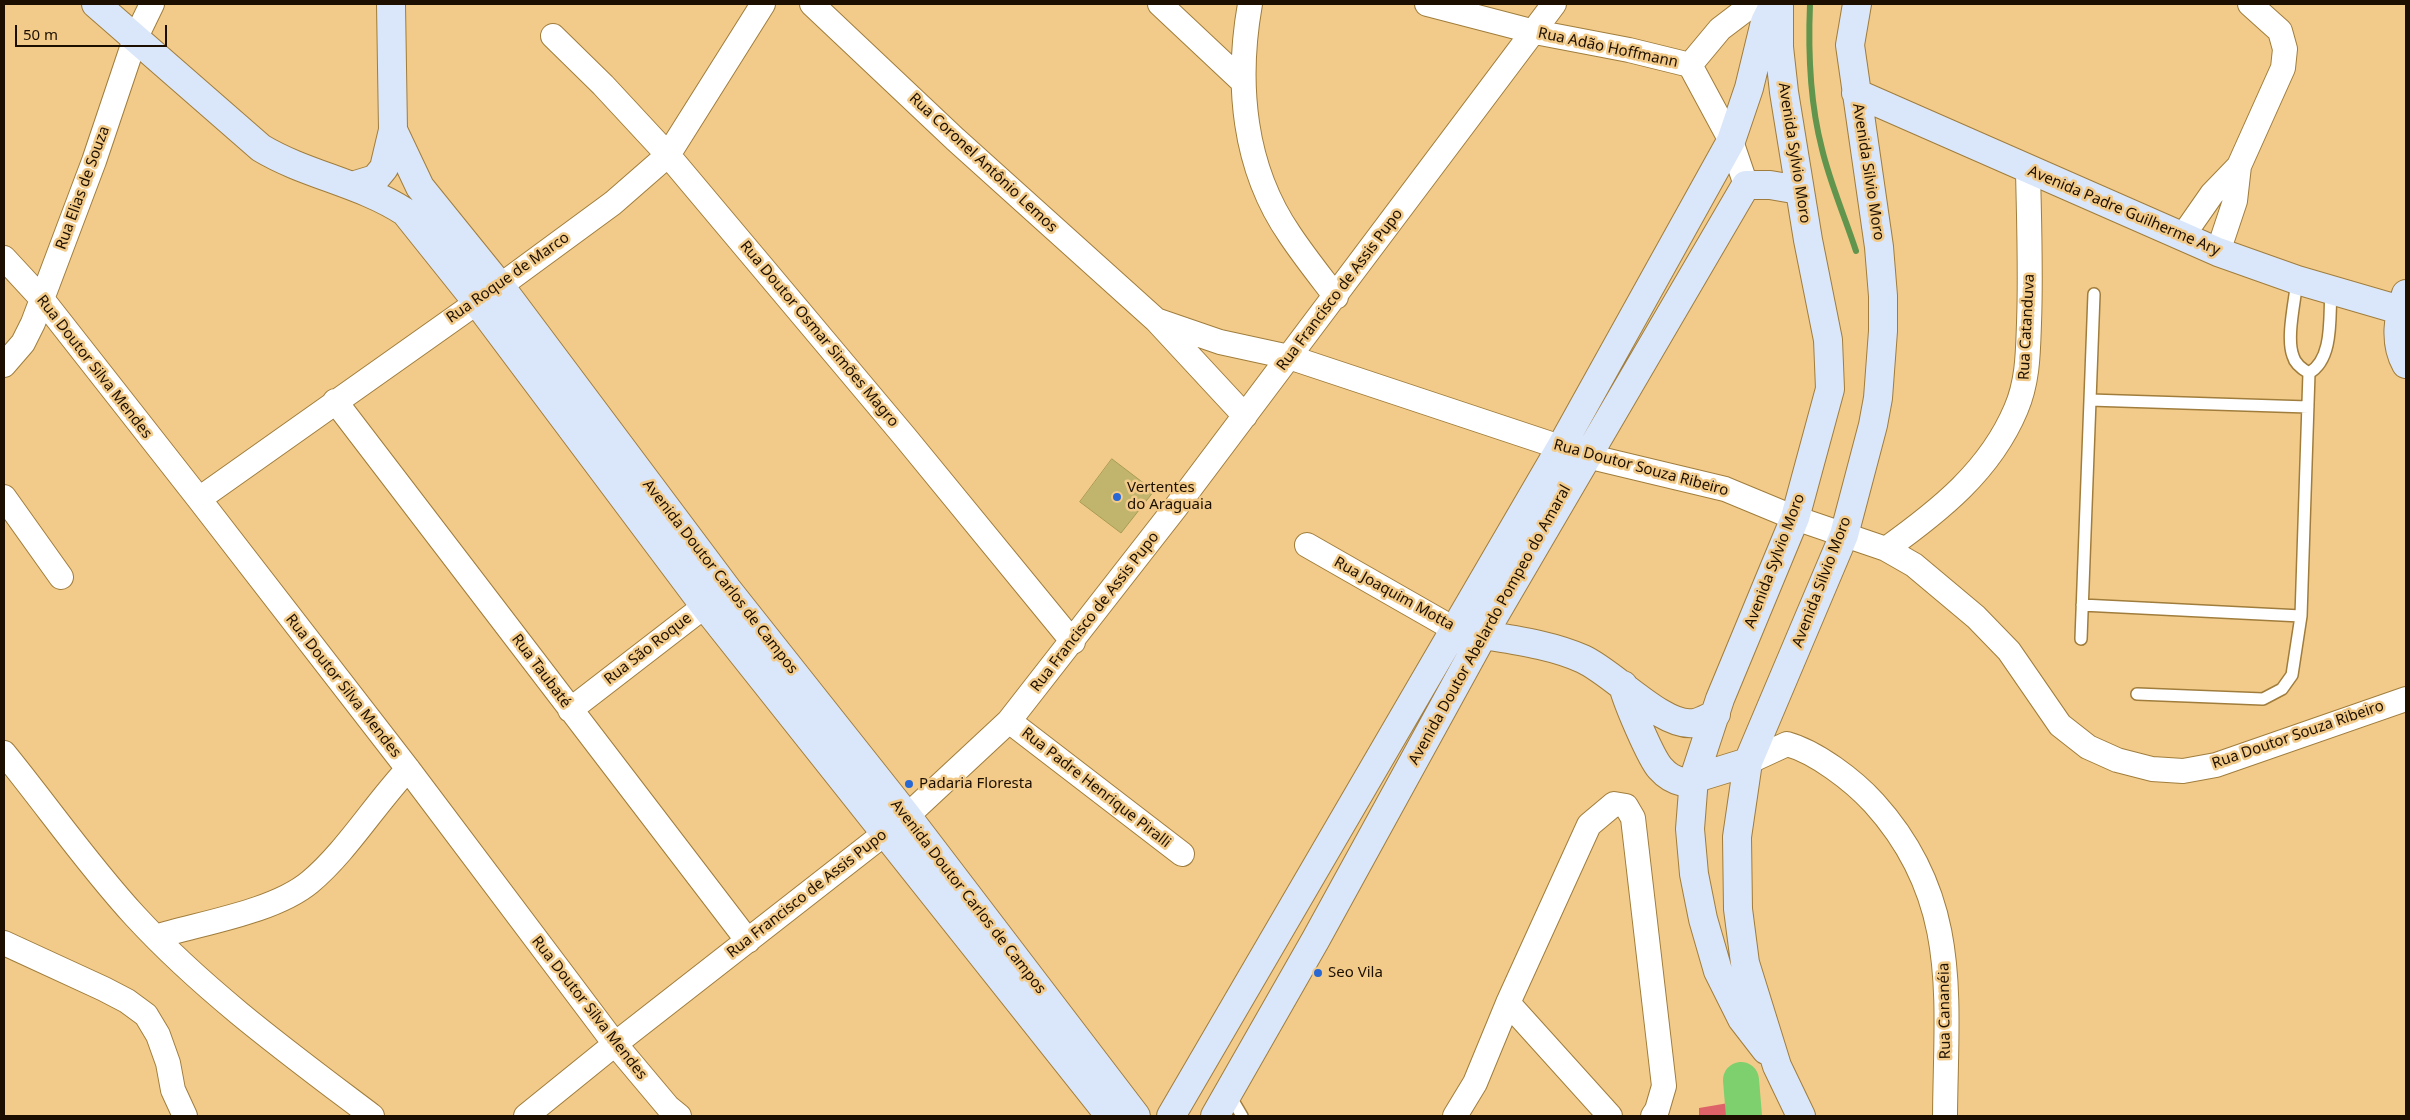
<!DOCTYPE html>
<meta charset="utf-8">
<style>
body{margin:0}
#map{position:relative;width:2410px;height:1120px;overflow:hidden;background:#f2cb8a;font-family:"Noto Sans",sans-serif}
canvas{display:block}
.frame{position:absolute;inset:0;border:5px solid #1d0f00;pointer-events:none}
.scale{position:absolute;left:15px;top:25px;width:152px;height:22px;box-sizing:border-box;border:2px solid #1d0f00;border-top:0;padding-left:6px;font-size:15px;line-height:18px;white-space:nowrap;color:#1d0f00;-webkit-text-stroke:4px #f2cb8a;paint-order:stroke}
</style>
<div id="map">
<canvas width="2410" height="1120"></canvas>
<div class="frame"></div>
<div class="scale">50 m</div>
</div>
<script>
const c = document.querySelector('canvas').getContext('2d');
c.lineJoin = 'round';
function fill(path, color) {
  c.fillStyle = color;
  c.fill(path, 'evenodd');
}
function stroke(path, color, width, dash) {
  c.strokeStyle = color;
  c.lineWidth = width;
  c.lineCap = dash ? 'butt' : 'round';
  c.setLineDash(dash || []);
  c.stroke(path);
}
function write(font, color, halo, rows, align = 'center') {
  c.font = font + ' "Noto Sans",sans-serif';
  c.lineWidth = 5;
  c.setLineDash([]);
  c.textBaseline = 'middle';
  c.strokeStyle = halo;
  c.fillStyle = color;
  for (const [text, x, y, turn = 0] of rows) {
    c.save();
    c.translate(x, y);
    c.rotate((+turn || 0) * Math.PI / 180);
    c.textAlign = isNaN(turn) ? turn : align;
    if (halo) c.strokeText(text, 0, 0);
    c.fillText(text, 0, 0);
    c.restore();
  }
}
fill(new Path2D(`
 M 1752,1099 L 1756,1116 L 1699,1116 L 1699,1108 Z`), '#de6368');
stroke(new Path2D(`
 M 1810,4 C 1808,51 1810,103 1822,149 C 1830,183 1845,217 1856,251`), '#61954d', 6);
stroke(new Path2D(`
 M 1741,1080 L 1744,1116`), '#7ecf6e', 36);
const building = new Path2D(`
 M 1112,459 L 1154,491 L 1121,533 L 1080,502 Z`);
fill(building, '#c1b56d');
stroke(building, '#a79b53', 1);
const lane = new Path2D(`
 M 2297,280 C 2295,301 2286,338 2293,356 C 2295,364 2302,369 2309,373
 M 2309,373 C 2334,359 2329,316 2331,291
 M 2090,400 L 2308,407
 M 2082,605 L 2301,616
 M 2081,639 L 2094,294
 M 2137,694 L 2263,699 L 2282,689 L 2292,675 L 2301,616 L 2309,373
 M 1229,1094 L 1242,1116`);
const street = new Path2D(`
 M 812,4 L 955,139 L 1156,320 L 1245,416
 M 1160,4 L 1242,81
 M 1250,4 C 1236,83 1243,167 1290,235 C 1304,256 1320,276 1336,297
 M 1427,4 L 1535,32 L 1629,50 L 1690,65 L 1731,141 L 1746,185
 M 553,36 L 603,85 L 668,155 L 905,437 L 1073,642
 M 1690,65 L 1720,29 L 1753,4
 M 2182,237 L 2212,194 L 2239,166
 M 2218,252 L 2235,201 L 2239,166 L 2283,68 L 2285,49 L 2280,31 L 2250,4
 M 4,258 L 42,299 L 199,499 L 408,769 L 615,1044 L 668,1107 L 679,1116
 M 1156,320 L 1220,342 L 1289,357 L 1587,456 L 1725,489 L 1795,518 L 1886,549 L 1914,565 L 1976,617 L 2009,651 L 2060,725 L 2088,747 L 2117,760 L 2152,769 L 2183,771 L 2216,765 L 2406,699
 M 4,365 L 23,343 L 33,323 L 94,161 L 135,39 L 152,4
 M 335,401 L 748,941
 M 4,497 L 61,577
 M 199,499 L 500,286 L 613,203 L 668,155 L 763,4
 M 1307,545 L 1454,629
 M 1886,549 C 1939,511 1990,471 2016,409 C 2028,381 2028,352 2029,323 C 2031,272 2029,221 2028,170
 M 570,710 L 719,595
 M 1009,721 L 1182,854
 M 4,753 C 48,807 88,865 135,916 C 205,992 290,1054 372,1116
 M 1748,762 L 1787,744 C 1816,752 1853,780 1874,803 C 1961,899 1946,997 1945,1116
 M 155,937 C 201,923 274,912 310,882 C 346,852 375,804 408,769
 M 4,943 L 104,989 L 127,1001 L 146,1015 L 158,1035 L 168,1063 L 173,1090 L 185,1116
 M 1508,1003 L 1610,1116
 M 526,1116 L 615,1044 L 907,816 L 1009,721 L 1176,507 L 1554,4
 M 1455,1116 L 1475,1083 L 1508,1003 L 1589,825 L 1614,804 L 1626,806 L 1633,818 L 1664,1086 L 1657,1110 L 1653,1116`);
const secondary = new Path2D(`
 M 96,4 L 261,148 C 306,175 361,183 405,212 L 477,302 L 704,605 L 1110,1116
 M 391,4 L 393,130 L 420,187 L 500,286 L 727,589 L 907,816 L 1136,1116
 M 1856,93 L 2218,252 L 2297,280 L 2400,310
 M 352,186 L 375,179 L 384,168 L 393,130
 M 2406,294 C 2398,316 2394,343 2406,364
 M 1467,632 C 1504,639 1548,643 1583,659 C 1614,673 1663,728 1694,723 C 1701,722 1709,717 1716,714
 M 1623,685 C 1626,700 1651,758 1660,768 C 1667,776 1673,780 1683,782 L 1748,762
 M 1766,1050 L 1742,1019 L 1718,971 L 1703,919 L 1694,874 L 1690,829 L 1694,778 L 1720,699 L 1795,518 L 1830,389 L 1828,340 L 1808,240 L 1784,92 L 1779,47 L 1779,6
 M 1171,1116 L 1561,447 L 1731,141 L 1749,88 L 1765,22 L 1774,4
 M 1215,1116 L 1316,939 L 1483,635 L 1746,185 L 1770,185 L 1799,190
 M 1801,1116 L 1777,1066 L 1745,963 L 1738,909 L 1737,837 L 1748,762 L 1844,535 L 1873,425 L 1878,398 L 1883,331 L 1883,296 L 1879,247 L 1850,45 L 1857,4`);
stroke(lane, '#a07d3c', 14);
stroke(street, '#a07d3c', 26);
stroke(secondary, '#a07d3c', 30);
stroke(lane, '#fff', 11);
stroke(street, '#fff', 24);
stroke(secondary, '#dae6fa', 28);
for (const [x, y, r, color] of [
 [1117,497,5,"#2768d4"],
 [909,784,5,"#2768d4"],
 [1318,973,5,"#2768d4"]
]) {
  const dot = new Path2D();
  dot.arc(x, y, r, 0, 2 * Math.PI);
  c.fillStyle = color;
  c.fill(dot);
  stroke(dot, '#f2cb8a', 2);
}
write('15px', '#1d0f00', '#f2cb8a', [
 ["Rua Adão Hoffmann",1608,48,12],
 ["Avenida Sylvio Moro",1794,153,81],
 ["Rua Coronel Antônio Lemos",983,163,43],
 ["Avenida Silvio Moro",1868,172,81],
 ["Rua Elias de Souza",83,188,-70],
 ["Avenida Padre Guilherme Ary",2124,211,23],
 ["Rua Roque de Marco",508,278,-35],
 ["Rua Francisco de Assis Pupo",1340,290,-53],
 ["Rua Catanduva",2027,327,-87],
 ["Rua Doutor Osmar Simões Magro",819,334,50],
 ["Rua Doutor Silva Mendes",94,367,52],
 ["Rua Doutor Souza Ribeiro",1641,468,15],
 ["Avenida Sylvio Moro",1775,561,-69],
 ["Avenida Doutor Carlos de Campos",720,577,52],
 ["Avenida Silvio Moro",1822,582,-69],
 ["Rua Joaquim Motta",1394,594,29],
 ["Rua Francisco de Assis Pupo",1095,612,-52],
 ["Avenida Doutor Abelardo Pompeo do Amaral",1490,625,-61],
 ["Rua São Roque",648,649,-38],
 ["Rua Taubaté",541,671,53],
 ["Rua Doutor Silva Mendes",343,686,52],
 ["Rua Doutor Souza Ribeiro",2298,735,-19],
 ["Rua Padre Henrique Piralli",1096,788,38],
 ["Rua Francisco de Assis Pupo",807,894,-38],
 ["Avenida Doutor Carlos de Campos",968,897,52],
 ["Rua Doutor Silva Mendes",589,1008,52],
 ["Rua Cananéia",1945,1011,-91]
]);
write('15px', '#1d0f00', '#f2cb8a', [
 ["Vertentes",1127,488],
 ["do Araguaia",1127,505],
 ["Padaria Floresta",919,784],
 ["Seo Vila",1328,973]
], 'left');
</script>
